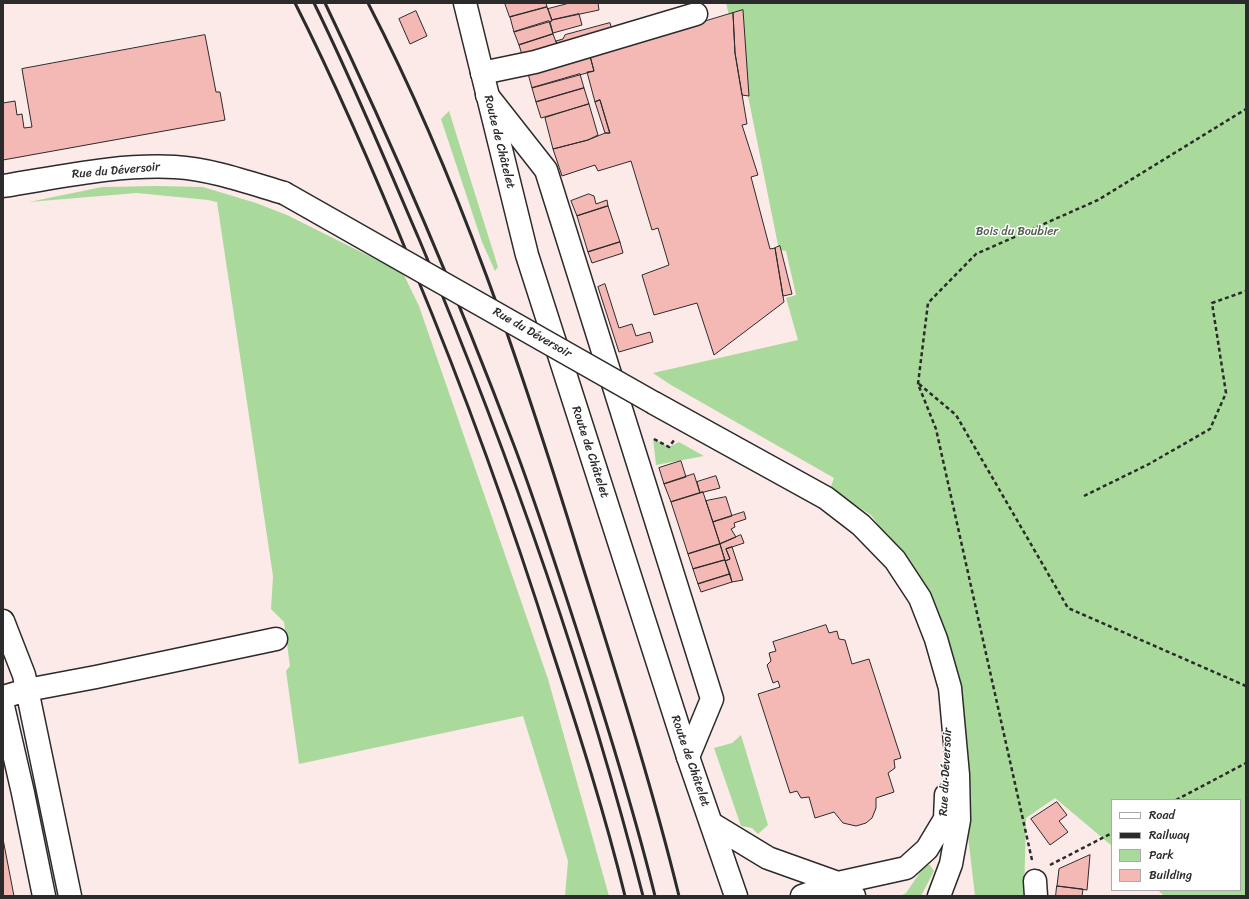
<!DOCTYPE html>
<meta charset="utf-8">
<style>
body{margin:0}
#map{position:relative;width:1249px;height:899px;overflow:hidden;background:#fceae9;font-family:Sriracha,sans-serif}
canvas{display:block}
.frame{position:absolute;inset:0;border:4px solid #2b2b2b;pointer-events:none}
.legend{position:absolute;left:1111px;top:799px;width:130px;height:92px;box-sizing:border-box;background:#fff;border:1px solid #aaa;margin:0;padding:5px 7px;list-style:none;font-size:12px;color:#2b2b2b}
.legend li{display:flex;align-items:center;gap:8px;height:20px}
.legend b{width:20px;border:1px solid #aaa}
</style>
<div id="map">
<canvas width="1249" height="899"></canvas>
<div class="frame"></div>
<ul class="legend">
<li><b style="height:5px;background:#fff"></b>Road</li>
<li><b style="height:5px;background:#2b2b2b"></b>Railway</li>
<li><b style="height:11px;background:#a9da9b"></b>Park</li>
<li><b style="height:11px;background:#f5b9b5"></b>Building</li>
</ul>
</div>
<script>
const c = document.querySelector('canvas').getContext('2d');
c.lineJoin = 'round';
function fill(path, color) {
  c.fillStyle = color;
  c.fill(path, 'evenodd');
}
function stroke(path, color, width, dash) {
  c.strokeStyle = color;
  c.lineWidth = width;
  c.lineCap = dash ? 'butt' : 'round';
  c.setLineDash(dash || []);
  c.stroke(path);
}
function write(font, color, halo, rows, align = 'center') {
  c.font = font + ' Sriracha,sans-serif';
  c.lineWidth = 3;
  c.setLineDash([]);
  c.textBaseline = 'middle';
  c.strokeStyle = halo;
  c.fillStyle = color;
  for (const [text, x, y, turn = 0] of rows) {
    c.save();
    c.translate(x, y);
    c.rotate((+turn || 0) * Math.PI / 180);
    c.textAlign = isNaN(turn) ? turn : align;
    if (halo) c.strokeText(text, 0, 0);
    c.fillText(text, 0, 0);
    c.restore();
  }
}
fill(new Path2D(`
 M 726,3 L 1246,3 L 1246,896 L 1164,896 L 1158,890 L 1240,890 L 1240,800 L 1112,800 L 1112,846 L 1055,798 L 1026,818 L 1024,896 L 975,896 L 968,836 L 960,679 L 927,591 L 871,515 L 830,489 L 834,478 L 671,385 L 653,373 L 798,340 L 786,298 L 796,295 L 786,251 L 779,250 L 746,86 Z
 M 449,111 L 498,267 L 495,271 L 482,242 L 441,119 Z
 M 157,186 L 203,187 L 256,203 L 287,215 L 403,273 L 419,306 L 548,679 L 609,896 L 565,896 L 568,861 L 523,716 L 299,764 L 286,671 L 290,666 L 284,622 L 271,609 L 273,576 L 217,202 L 208,200 L 137,193 L 29,202 L 102,187 Z
 M 653,438 L 669,447 L 679,442 L 704,456 L 656,465 Z
 M 741,735 L 768,825 L 758,834 L 752,828 L 741,826 L 714,748 L 732,743 Z
 M 925,865 L 930,865 L 934,871 L 921,896 L 900,896 L 906,893 Z`), '#a9da9b');
const building = new Path2D(`
 M 505,3 L 546,3 L 547,7 L 510,17 Z
 M 570,3 L 598,3 L 599,10 L 552,20 L 548,9 Z
 M 547,7 L 552,21 L 514,32 L 510,17 Z
 M 743,10 L 749,96 L 742,95 L 735,53 L 733,13 Z
 M 416,11 L 427,36 L 410,44 L 399,19 Z
 M 733,13 L 735,53 L 747,124 L 742,125 L 758,175 L 751,177 L 770,249 L 775,248 L 784,302 L 714,355 L 697,303 L 654,315 L 642,275 L 669,265 L 658,228 L 652,230 L 631,161 L 598,171 L 595,165 L 562,176 L 553,149 L 588,140 L 605,133 L 610,133 L 600,100 L 595,102 L 587,72 L 594,71 L 590,56 Z
 M 579,14 L 582,25 L 553,33 L 550,22 L 552,20 Z
 M 549,21 L 553,34 L 519,45 L 514,32 Z
 M 610,23 L 614,36 L 559,50 L 556,41 L 563,39 L 565,35 Z
 M 553,34 L 559,50 L 524,61 L 519,45 Z
 M 205,35 L 216,92 L 220,92 L 225,120 L 3,160 L 3,103 L 15,101 L 17,115 L 22,114 L 24,128 L 32,127 L 22,69 Z
 M 590,56 L 594,71 L 532,88 L 527,70 Z
 M 580,74 L 584,88 L 536,102 L 532,88 Z
 M 584,88 L 589,104 L 541,118 L 536,102 Z
 M 600,100 L 609,131 L 610,133 L 605,133 L 595,102 Z
 M 589,104 L 598,135 L 588,140 L 553,149 L 545,118 Z
 M 589,194 L 594,196 L 596,204 L 607,200 L 608,206 L 577,216 L 571,201 Z
 M 608,206 L 620,242 L 588,252 L 577,216 Z
 M 620,242 L 623,253 L 592,263 L 588,252 Z
 M 780,246 L 792,294 L 783,296 L 775,248 Z
 M 605,284 L 619,328 L 632,324 L 636,336 L 650,332 L 653,342 L 619,352 L 598,287 Z
 M 681,461 L 686,477 L 664,484 L 659,468 Z
 M 694,474 L 700,493 L 671,502 L 664,484 Z
 M 716,476 L 720,488 L 700,493 L 697,482 Z
 M 703,492 L 720,544 L 688,554 L 671,502 Z
 M 726,497 L 732,516 L 713,522 L 706,501 Z
 M 744,512 L 746,519 L 734,523 L 735,527 L 731,529 L 736,537 L 720,544 L 713,522 Z
 M 741,535 L 744,543 L 726,549 L 730,559 L 725,561 L 720,544 Z
 M 720,544 L 725,560 L 693,569 L 688,554 Z
 M 732,547 L 743,580 L 732,582 L 725,561 L 730,559 L 726,549 Z
 M 725,560 L 730,574 L 698,584 L 693,569 Z
 M 730,574 L 732,582 L 701,592 L 698,584 Z
 M 826,625 L 829,633 L 837,631 L 839,639 L 845,640 L 852,664 L 869,659 L 901,758 L 894,760 L 895,768 L 888,773 L 894,792 L 876,798 L 876,808 L 872,818 L 866,823 L 856,826 L 843,823 L 834,812 L 815,818 L 809,797 L 801,798 L 797,791 L 790,793 L 758,694 L 780,687 L 778,681 L 773,683 L 767,665 L 771,661 L 769,653 L 776,651 L 773,642 Z
 M 1057,802 L 1067,815 L 1059,821 L 1068,832 L 1050,845 L 1031,819 Z
 M 3,839 L 14,896 L 3,896 Z
 M 1090,855 L 1087,890 L 1057,886 L 1059,869 Z
 M 1057,886 L 1083,889 L 1082,896 L 1056,896 Z`);
fill(building, '#f5b9b5');
stroke(building, '#2b2b2b', 1);
const minor = new Path2D(`
 M 482,73 L 535,62 L 696,14
 M 487,95 L 546,170 L 712,699 L 688,757
 M 3,621 L 24,675 L 70,896
 M 3,697 L 27,690 L 96,677 L 276,639
 M 3,706 L 23,793 L 44,896
 M 1035,881 L 1036,896`);
const major = new Path2D(`
 M 465,3 L 527,255 L 688,757 L 736,896
 M 3,186 C 60,177 117,164 175,167 C 211,169 250,183 284,193
 M 654,403 L 826,498 L 861,525 L 895,560 L 920,598 L 936,639 L 950,688 L 958,775 L 959,820 L 951,864 L 939,896
 M 712,824 L 768,858 L 838,883 L 854,896
 M 802,896 L 838,883 L 906,868 L 927,849 L 945,819 L 946,795`);
stroke(minor, '#2b2b2b', 25);
stroke(major, '#2b2b2b', 25);
stroke(new Path2D(`
 M 919,384 L 956,415 L 1068,608 L 1246,686
 M 654,439 L 669,447 L 675,439
 M 1084,496 L 1149,464 L 1210,429 L 1226,393 L 1212,303 L 1246,291
 M 1176,800 L 1246,763
 M 1032,860 L 936,429 L 918,384 L 928,303 L 976,254 L 1098,200 L 1246,109
 M 1050,865 L 1112,833`), '#2b2b2b', 2.5, [4, 3]);
stroke(minor, '#fff', 22);
stroke(major, '#fff', 22);
stroke(new Path2D(`
 M 295,3 C 339,90 377,179 414,270 C 466,395 512,523 553,653 C 579,733 605,814 625,896
 M 314,3 C 352,80 385,160 419,239 C 508,451 586,673 643,896
 M 325,3 C 395,149 458,297 515,448 C 539,512 560,578 581,643 C 608,727 634,811 655,896
 M 368,3 C 459,179 522,369 580,558 C 615,670 651,782 679,896`), '#2b2b2b', 3);
const majorBridge = new Path2D(`
 M 284,193 L 654,403`);
stroke(majorBridge, '#2b2b2b', 25, []);
stroke(majorBridge, '#fff', 22);
write('12px', '#2b2b2b', '#fff', [
 ["Route de Châtelet",499,142,76],
 ["Rue du Déversoir",116,171,-5],
 ["Rue du Déversoir",532,333,30],
 ["Route de Châtelet",590,452,72],
 ["Route de Châtelet",690,761,71],
 ["Rue du Déversoir",946,772,-87]
]);
write('12px', '#51604d', '#fff', [
 ["Bois du Boubier",1017,232]
]);
</script>
